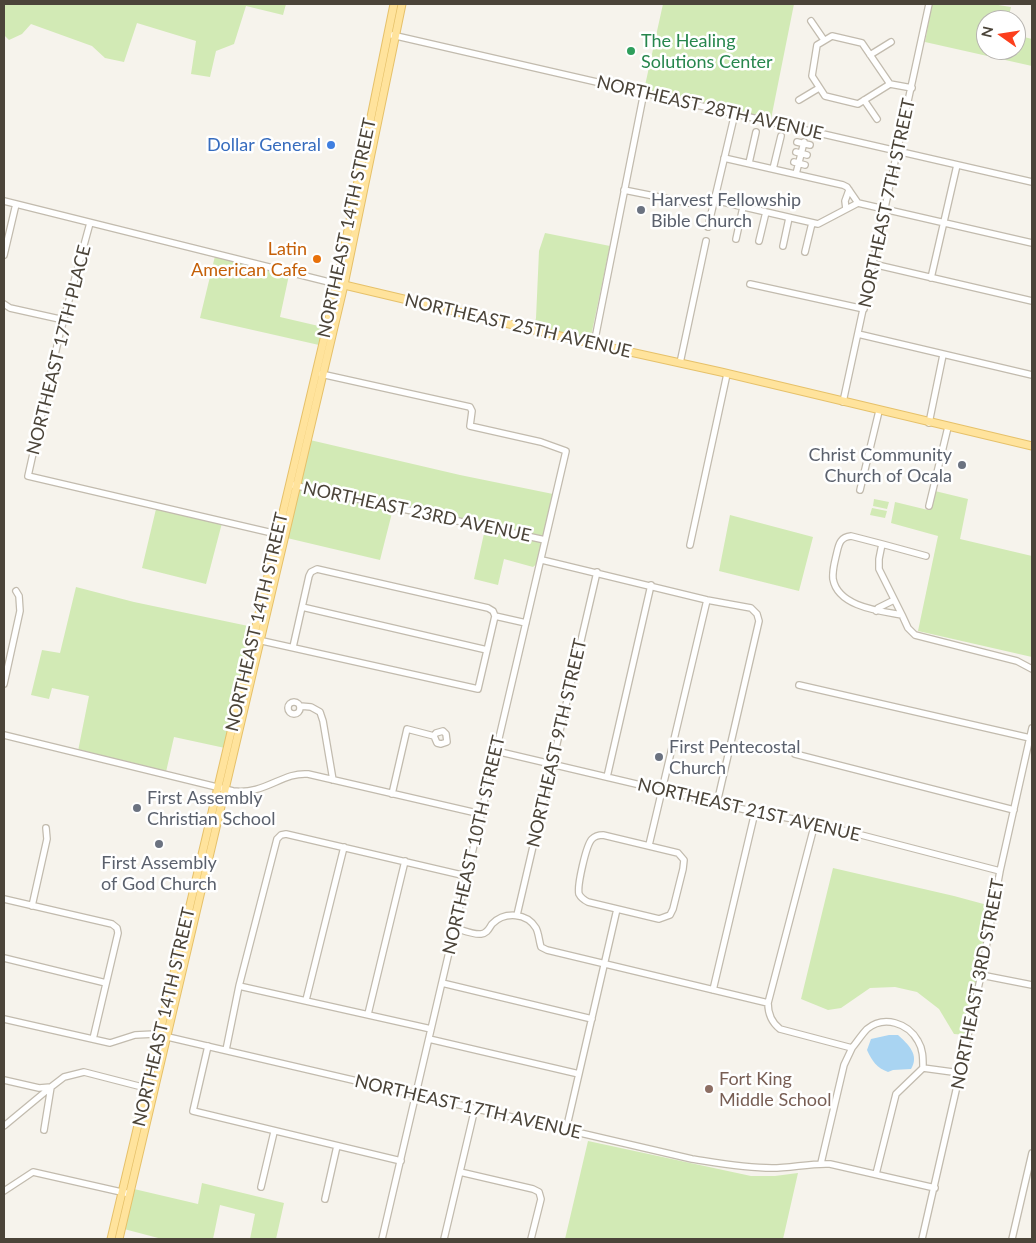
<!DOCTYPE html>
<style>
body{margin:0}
#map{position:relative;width:1036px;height:1243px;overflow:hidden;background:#f6f3ec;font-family:Lato,sans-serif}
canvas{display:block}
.frame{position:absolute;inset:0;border:5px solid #4b4439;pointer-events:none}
.north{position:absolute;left:976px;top:10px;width:50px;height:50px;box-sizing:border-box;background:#fff;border:1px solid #b7b4b0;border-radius:50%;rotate:283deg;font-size:14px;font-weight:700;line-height:20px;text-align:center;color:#4b4439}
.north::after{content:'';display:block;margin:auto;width:18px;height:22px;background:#fc3f1d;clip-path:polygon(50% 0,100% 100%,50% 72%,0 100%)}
</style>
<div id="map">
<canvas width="1036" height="1243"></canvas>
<div class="frame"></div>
<div class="north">N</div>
</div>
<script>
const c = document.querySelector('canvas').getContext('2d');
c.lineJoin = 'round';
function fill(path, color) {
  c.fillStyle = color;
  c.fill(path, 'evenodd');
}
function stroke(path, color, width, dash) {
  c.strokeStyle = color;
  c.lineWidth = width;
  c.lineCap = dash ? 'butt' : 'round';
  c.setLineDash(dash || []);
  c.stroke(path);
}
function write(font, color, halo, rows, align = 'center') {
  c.font = font + ' Lato,sans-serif';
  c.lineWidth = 5;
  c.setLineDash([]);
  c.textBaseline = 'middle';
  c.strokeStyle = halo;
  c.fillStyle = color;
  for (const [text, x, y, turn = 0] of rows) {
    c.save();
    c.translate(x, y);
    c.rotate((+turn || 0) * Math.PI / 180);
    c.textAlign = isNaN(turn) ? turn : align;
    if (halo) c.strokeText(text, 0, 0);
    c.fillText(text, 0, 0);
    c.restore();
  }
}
fill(new Path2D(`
 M 4,4 L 286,4 L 283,15 L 246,6 L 234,44 L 216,51 L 210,77 L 191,74 L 196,41 L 137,23 L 124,62 L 105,58 L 92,46 L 31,24 L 22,34 L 9,40 L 4,35 Z
 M 663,4 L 794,4 L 771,119 L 644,90 Z
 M 932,4 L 992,4 L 1011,7 L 1008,20 L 986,20 L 986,50 L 1016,50 L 1016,35 L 1032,39 L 1032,66 L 925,42 Z
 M 545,233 L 610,246 L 590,341 L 534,327 L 536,318 L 539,251 Z
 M 215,256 L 289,275 L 280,317 L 323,327 L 319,345 L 200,318 Z
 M 310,440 L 460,475 L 553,494 L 543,537 L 395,503 L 394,505 L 300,484 Z
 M 299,488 L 393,509 L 380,560 L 287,538 Z
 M 935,491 L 968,499 L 960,539 L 1032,556 L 1032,657 L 918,631 L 938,536 L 891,523 L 895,502 L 928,510 L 929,508 L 931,508 Z
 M 874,499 L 889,502 L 887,509 L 873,506 Z
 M 872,508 L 887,511 L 885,518 L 870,515 Z
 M 156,509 L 222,523 L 206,584 L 142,568 Z
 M 730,515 L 813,537 L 799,591 L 719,571 Z
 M 485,529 L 542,541 L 539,562 L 533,567 L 504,559 L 498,585 L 474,579 Z
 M 76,587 L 134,602 L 253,627 L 225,748 L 174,737 L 166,772 L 78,751 L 89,696 L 52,688 L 49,699 L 31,695 L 42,650 L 60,653 Z
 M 833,868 L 954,896 L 991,906 L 966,1035 L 954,1034 L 939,1009 L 917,992 L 895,987 L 870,988 L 841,1008 L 828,1010 L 801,999 Z
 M 588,1141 L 751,1176 L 775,1176 L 798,1173 L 783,1239 L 565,1239 Z
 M 202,1183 L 284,1203 L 276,1239 L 250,1239 L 255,1214 L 220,1205 L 213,1239 L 162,1239 L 124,1229 L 134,1189 L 198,1204 Z`), '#d2eab5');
fill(new Path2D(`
 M 889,1035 L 898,1035 C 908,1044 920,1055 911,1069 L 893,1070 L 888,1072 C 877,1068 872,1061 867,1050 L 871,1039 Z`), '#a9d4f2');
const minor = new Path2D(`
 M 811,21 L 824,40
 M 392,35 L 1032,182
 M 870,55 L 891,42
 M 890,84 L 862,43 L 832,36 L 817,45 L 812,76 L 825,96 L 858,104 L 890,84 L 912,88
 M 799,100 L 819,88
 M 864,100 L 877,119
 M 797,142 L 810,145
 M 796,152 L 807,155
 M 724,158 L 843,185 L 847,187 L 858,203
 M 794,162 L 805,165
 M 749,163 L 756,132
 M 773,169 L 781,136
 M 796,174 L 804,142
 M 624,190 L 689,203
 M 714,200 L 818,224 L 858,203
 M 4,201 L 337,284
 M 858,203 L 1032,243
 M 846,209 L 845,201 L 849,190
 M 90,223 L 59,337 L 28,476 L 281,535
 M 708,227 L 735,113
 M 736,239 L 743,207
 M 759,241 L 766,212
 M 783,246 L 789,218
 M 805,252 L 812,223
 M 4,255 L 16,204
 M 873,264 L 1032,301
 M 931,278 L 957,165
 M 750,284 L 864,309
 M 4,304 L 10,308 L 64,320
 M 858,334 L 1032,375
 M 594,344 L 644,92
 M 680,363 L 706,241
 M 321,374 L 470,407 L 472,411 L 470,426 L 541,442 L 566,451 L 382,1239
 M 843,402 L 929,4
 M 929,423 L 943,355
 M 293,485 L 545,540
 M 860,490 L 879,411
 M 929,506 L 948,427
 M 851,536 L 882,544 L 879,559 L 879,569 L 902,615 C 880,611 838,607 833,579 C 832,570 835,561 837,552 C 839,543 841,537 851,536 Z
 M 882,544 L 926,556
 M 690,545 L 727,374
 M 542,560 L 707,600 L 751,608 L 757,614 L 759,621 L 717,803
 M 302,607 L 487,650
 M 876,611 L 878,608 L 894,600
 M 902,615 L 908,628 L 915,635 L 1017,661 L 1032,669
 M 258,640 L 478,689 L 495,616
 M 293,647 L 309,576 L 311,572 L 317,569 L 488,608 L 493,611 L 495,616 L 526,623
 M 4,684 L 20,611 L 19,596 L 16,591
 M 799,685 L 1030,738
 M288 708a6 6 0 1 1 12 0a6 6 0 1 1-12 0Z
 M 300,706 L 311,707 L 320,712 L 323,721 L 333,780
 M 4,735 L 233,791 C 265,795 282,772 308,774 L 481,814
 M 496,751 L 755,812 L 815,823 L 1000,871
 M 795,754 L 1014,810
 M 607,777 L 651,585
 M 392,794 L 407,729 L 434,736 L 437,743 L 441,744 L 447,742 L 446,734 L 443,731 L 436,733 L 434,736
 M 603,835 L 678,853 L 684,860 L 683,869 L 673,909 L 670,915 L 659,919 L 588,902 C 584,900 581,898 579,894 C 577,886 586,845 592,839 C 595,836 599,835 603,835 Z
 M 649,845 L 707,600
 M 4,899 L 112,924 L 117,928 L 118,933 L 93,1039
 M 32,906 L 47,839 L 46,828
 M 517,915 L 597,572
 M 455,928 C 462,930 474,935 481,934 C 488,933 489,928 492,924 C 505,911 527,913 536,928 C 539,934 539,941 541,947 L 547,950 L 768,1003 C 768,1014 771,1022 780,1029 L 852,1048 C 857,1042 862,1034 867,1029 C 884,1015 908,1023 918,1041 C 923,1049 923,1058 923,1068
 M 4,958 L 106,983
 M 981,975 L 1032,985
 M 442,983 L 592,1019
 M 239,986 L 431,1029
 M 713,990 L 755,812
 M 306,1000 L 344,847
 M 768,1003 L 815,823
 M 368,1014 L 405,861
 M 4,1019 L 110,1043 L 135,1035 L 155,1034 L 692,1159 C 718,1163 745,1168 772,1168 C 791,1168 811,1163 830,1164 L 935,1188
 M 429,1039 L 579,1074
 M 208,1046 L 193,1111 L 401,1161
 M 226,1050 L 239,986 L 277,839 L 281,835 L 286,834 L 466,876
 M 923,1068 L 960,1073
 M 4,1080 L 39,1088 L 51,1087 L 64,1077 L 84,1072 L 150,1089
 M 4,1126 L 51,1087
 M 44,1130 L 51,1087
 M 566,1130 L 617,909
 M 821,1163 L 844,1065 L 852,1048
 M 460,1172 L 533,1189 L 539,1192 L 541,1199 L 531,1239
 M 876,1174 L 896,1094 L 923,1068
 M 261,1187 L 274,1132
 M 4,1191 L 33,1172 L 130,1194
 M 325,1199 L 337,1146
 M 444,1239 L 475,1108
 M 922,1239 L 960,1073 L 981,975 L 1000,871 L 1032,728
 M 1012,1239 L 1032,1153`);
const major = new Path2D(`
 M 340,284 L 594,344 L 721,372 L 1032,446
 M 111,1239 L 337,284 L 394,4
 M 119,1239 L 344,285 L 402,4`);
stroke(minor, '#c2bbae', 8);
stroke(major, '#e6c16a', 9);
stroke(minor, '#fff', 5.5);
stroke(major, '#ffe39c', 7);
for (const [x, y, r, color] of [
 [631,51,5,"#2e9e5b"],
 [331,145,5,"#3f7fe0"],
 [641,210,5,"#6b7280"],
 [317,259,5,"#e8710a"],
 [962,465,5,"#6b7280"],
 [659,757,5,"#6b7280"],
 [137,808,5,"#6b7280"],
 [159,844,5,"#6b7280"],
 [709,1089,5,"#8d6e63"]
]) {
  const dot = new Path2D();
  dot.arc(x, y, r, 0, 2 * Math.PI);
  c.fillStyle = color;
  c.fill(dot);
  stroke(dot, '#fff', 2);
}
write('18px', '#27864d', '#fff', [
 ["The Healing",641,41],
 ["Solutions Center",641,62]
], 'left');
write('18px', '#4b4439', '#fff', [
 ["NORTHEAST 28TH AVENUE",710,108,13],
 ["NORTHEAST 7TH STREET",887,203,-78],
 ["NORTHEAST 14TH STREET",347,228,-78],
 ["NORTHEAST 25TH AVENUE",518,326,13],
 ["NORTHEAST 17TH PLACE",59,350,-76],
 ["NORTHEAST 23RD AVENUE",417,512,12],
 ["NORTHEAST 14TH STREET",257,622,-77],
 ["NORTHEAST 9TH STREET",557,743,-77],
 ["NORTHEAST 21ST AVENUE",749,810,13],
 ["NORTHEAST 10TH STREET",474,845,-77],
 ["NORTHEAST 3RD STREET",978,984,-79],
 ["NORTHEAST 14TH STREET",164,1017,-77],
 ["NORTHEAST 17TH AVENUE",468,1107,13]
]);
write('18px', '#366cbe', '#fff', [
 ["Dollar General",321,145]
], 'right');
write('18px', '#5b616d', '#fff', [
 ["Harvest Fellowship",651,200],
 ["Bible Church",651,221],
 ["Christ Community",952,455,"right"],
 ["Church of Ocala",952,476,"right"],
 ["First Pentecostal",669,747],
 ["Church",669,768],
 ["First Assembly",147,798],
 ["Christian School",147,819],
 ["First Assembly",159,863,"center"],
 ["of God Church",159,884,"center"]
], 'left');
write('18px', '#c56008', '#fff', [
 ["Latin",307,249],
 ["American Cafe",307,270]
], 'right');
write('18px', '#785e54', '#fff', [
 ["Fort King",719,1079],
 ["Middle School",719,1100]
], 'left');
</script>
